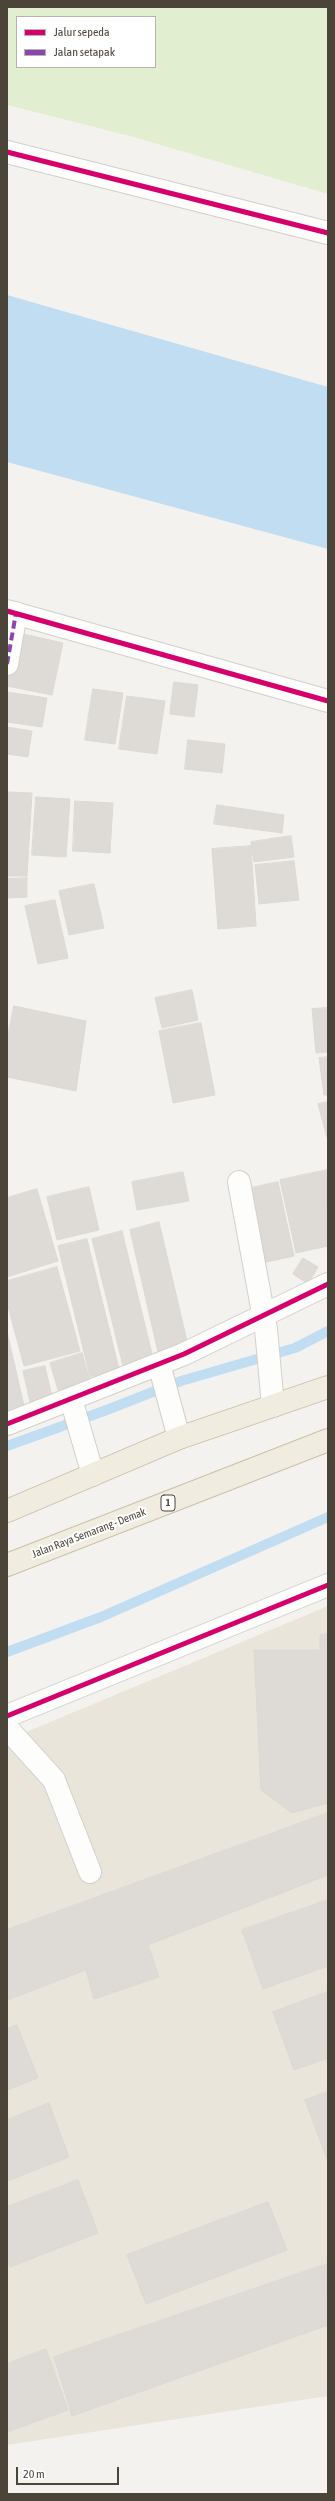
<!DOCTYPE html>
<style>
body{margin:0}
#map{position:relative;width:335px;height:2501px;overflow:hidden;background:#f4f2ee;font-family:"Asap Condensed",sans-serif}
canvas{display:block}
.frame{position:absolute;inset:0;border:8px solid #4b4439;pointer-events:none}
.legend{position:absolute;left:16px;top:16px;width:140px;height:52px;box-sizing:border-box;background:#fff;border:1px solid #b7b4b0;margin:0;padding:5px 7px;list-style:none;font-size:12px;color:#4b4439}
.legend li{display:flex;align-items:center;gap:8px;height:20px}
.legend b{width:20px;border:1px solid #b7b4b0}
.scale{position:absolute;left:16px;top:2467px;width:103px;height:18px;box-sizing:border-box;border:2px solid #4b4439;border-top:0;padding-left:5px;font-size:12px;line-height:14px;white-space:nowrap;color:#4b4439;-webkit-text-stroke:3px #fff;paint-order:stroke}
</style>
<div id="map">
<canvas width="335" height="2501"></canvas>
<div class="frame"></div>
<ul class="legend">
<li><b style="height:5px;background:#d6006c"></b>Jalur sepeda</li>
<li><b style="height:5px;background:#8e44ad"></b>Jalan setapak</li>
</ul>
<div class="scale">20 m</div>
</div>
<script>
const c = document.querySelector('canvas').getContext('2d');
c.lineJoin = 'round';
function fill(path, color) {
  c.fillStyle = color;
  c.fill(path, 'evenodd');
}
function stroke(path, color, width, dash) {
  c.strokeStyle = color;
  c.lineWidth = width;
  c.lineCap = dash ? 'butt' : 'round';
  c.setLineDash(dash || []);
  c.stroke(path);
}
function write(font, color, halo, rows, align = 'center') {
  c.font = font + ' "Asap Condensed",sans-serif';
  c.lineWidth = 4;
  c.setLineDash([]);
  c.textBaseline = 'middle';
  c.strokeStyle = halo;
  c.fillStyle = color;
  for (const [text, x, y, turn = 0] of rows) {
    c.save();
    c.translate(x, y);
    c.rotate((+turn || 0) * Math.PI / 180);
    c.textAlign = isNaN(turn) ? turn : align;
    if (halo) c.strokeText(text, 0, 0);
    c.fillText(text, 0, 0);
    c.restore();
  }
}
fill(new Path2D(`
 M 328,1606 L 328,2396 L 7,2445 L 7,1740 Z`), '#eae5da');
fill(new Path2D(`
 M 7,7 L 328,7 L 328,194 L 130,136 L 7,105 ZM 17,17 L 155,17 L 155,67 L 17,67 Z`), '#e1eecf');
fill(new Path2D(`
 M 7,295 L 328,387 L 328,549 L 7,462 Z`), '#c0ddf1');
stroke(new Path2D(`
 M 7,1446 L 104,1411 L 181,1381 L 295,1348 L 328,1331
 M 7,1652 L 101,1617 L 328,1517`), '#c0ddf1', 10);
const building = new Path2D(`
 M 19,633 L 63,643 L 52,695 L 7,686 Z
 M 174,682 L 198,685 L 194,717 L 170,714 Z
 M 93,689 L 123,693 L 115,744 L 85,740 Z
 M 7,692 L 47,698 L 42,727 L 7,722 Z
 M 127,696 L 165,701 L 157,754 L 119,749 Z
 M 7,727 L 32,731 L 28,757 L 7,754 Z
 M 188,740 L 225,744 L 222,773 L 185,769 Z
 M 7,792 L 32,793 L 27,876 L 7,876 Z
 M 36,797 L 70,799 L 66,857 L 32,855 Z
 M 75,801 L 113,803 L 110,853 L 73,851 Z
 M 217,805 L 284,815 L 282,833 L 214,824 Z
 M 291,836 L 294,857 L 254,862 L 251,842 Z
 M 251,846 L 256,926 L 218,929 L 212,849 Z
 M 294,861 L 299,900 L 259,904 L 255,865 Z
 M 27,878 L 27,897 L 7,898 L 7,879 Z
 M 94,884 L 104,928 L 69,935 L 59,891 Z
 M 55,900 L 68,958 L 38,964 L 25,906 Z
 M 192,990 L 198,1020 L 162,1028 L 155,998 Z
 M 14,1006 L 86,1021 L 76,1091 L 7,1077 L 7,1040 Z
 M 328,1008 L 328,1052 L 316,1053 L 312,1009 Z
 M 201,1023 L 215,1095 L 173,1103 L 159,1031 Z
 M 328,1057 L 328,1095 L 324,1095 L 319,1058 Z
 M 328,1102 L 328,1138 L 327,1138 L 318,1104 Z
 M 327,1170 L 328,1246 L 296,1253 L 280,1180 Z
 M 183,1172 L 189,1201 L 137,1210 L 132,1182 Z
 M 278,1182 L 294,1256 L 258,1264 L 242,1190 Z
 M 89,1187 L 99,1230 L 57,1240 L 47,1197 Z
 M 37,1189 L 58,1261 L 7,1277 L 7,1198 Z
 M 159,1222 L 188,1345 L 158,1352 L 130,1230 Z
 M 122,1231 L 154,1362 L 124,1370 L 92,1239 Z
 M 87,1239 L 119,1369 L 90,1377 L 58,1246 Z
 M 303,1258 L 318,1267 L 308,1284 L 293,1274 Z
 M 57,1267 L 80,1351 L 24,1366 L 7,1303 L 7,1281 Z
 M 7,1332 L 25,1410 L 7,1414 Z
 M 82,1353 L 90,1381 L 58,1390 L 50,1363 Z
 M 45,1366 L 52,1397 L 30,1402 L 23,1371 Z
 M 328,1634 L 328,1803 L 292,1813 L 261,1790 L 254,1650 L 320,1650 L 320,1635 Z
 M 328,1813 L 328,1875 L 148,1945 L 159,1977 L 94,1999 L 86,1970 L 7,2000 L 7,1930 Z
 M 328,1900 L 328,1966 L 263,1989 L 242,1930 Z
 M 328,1992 L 328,2058 L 294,2070 L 273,2012 Z
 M 17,2025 L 38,2078 L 7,2090 L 7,2029 Z
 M 328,2092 L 328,2159 L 327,2159 L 305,2100 Z
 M 49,2103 L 69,2157 L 7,2181 L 7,2120 Z
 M 78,2180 L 98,2233 L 10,2267 L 7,2260 L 7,2207 Z
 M 268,2202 L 287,2250 L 146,2304 L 127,2255 Z
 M 327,2264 L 328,2325 L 72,2416 L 54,2357 Z
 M 46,2349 L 68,2410 L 7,2432 L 7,2364 Z`);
fill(building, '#dedbd6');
stroke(building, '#dcd9d4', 1);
const minor = new Path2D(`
 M 7,152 L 328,233
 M 7,664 L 16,613
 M 239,1182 L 266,1329 L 273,1406
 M 159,1364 L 179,1438
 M 71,1399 L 93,1475
 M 7,1424 L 184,1354 L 328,1284
 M 7,1728 L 54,1780 L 90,1872`);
const tertiary = new Path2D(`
 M 7,611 L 328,701
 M 7,1716 L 328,1585`);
const trunk = new Path2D(`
 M 7,1511 L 179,1438 L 328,1387
 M 7,1565 L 328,1440`);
stroke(minor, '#d2d0cb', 24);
stroke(tertiary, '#d2d0cb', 24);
stroke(trunk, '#ccbfa9', 24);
stroke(minor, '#fdfdfc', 22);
stroke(tertiary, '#fdfdfc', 22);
stroke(trunk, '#f0ece0', 22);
stroke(new Path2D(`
 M 7,664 L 16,613`), '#8e44ad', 4, [8, 4]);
stroke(new Path2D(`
 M 7,152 L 328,233
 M 7,611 L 328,701
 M 7,1424 L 184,1354 L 328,1284
 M 7,1716 L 328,1585`), '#d6006c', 5);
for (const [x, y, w] of [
 [168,1503,14]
]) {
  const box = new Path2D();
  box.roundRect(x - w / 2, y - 8, w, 16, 3);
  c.fillStyle = '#fff';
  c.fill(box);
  stroke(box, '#4b4439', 1);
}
write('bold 10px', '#4b4439', null, [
 ["1",168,1503]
]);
write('11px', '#4b4439', '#fff', [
 ["Jalan Raya Semarang - Demak",89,1533,-21]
]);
</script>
